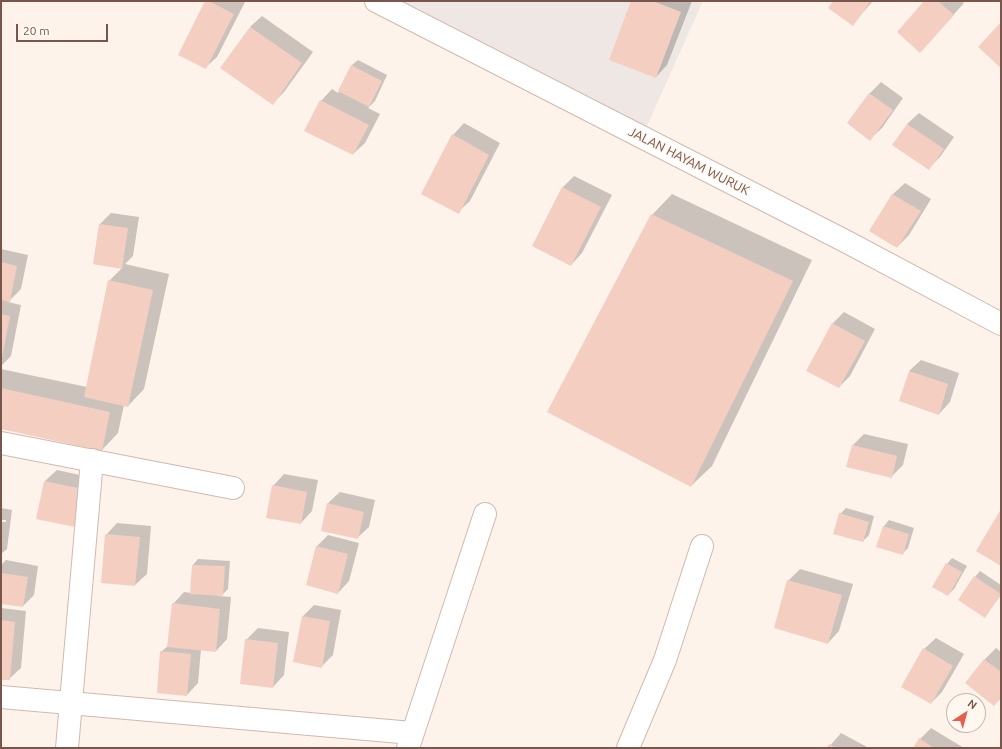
<!DOCTYPE html>
<style>
body{margin:0}
#map{position:relative;width:1002px;height:749px;overflow:hidden;background:#fdf3ea;font-family:Ubuntu,sans-serif}
canvas{display:block}
.frame{position:absolute;inset:0;border:2px solid #79564c;pointer-events:none}
.north{position:absolute;left:946px;top:693px;width:40px;height:40px;box-sizing:border-box;background:#fff8f1;border:1px solid #c9b7af;border-radius:50%;rotate:36deg;font-size:11px;font-weight:700;line-height:16px;text-align:center;color:#79564c}
.north::after{content:'';display:block;margin:auto;width:14px;height:18px;background:#e85b4e;clip-path:polygon(50% 0,100% 100%,50% 72%,0 100%)}
.scale{position:absolute;left:16px;top:24px;width:92px;height:18px;box-sizing:border-box;border:2px solid #79564c;border-top:0;padding-left:5px;font-size:12px;line-height:14px;white-space:nowrap;color:#79564c;-webkit-text-stroke:3px #fff8f1;paint-order:stroke}
</style>
<div id="map">
<canvas width="1002" height="749"></canvas>
<div class="frame"></div>
<div class="north">N</div>
<div class="scale">20 m</div>
</div>
<script>
const c = document.querySelector('canvas').getContext('2d');
c.lineJoin = 'round';
function fill(path, color) {
  c.fillStyle = color;
  c.fill(path, 'evenodd');
}
function stroke(path, color, width, dash) {
  c.strokeStyle = color;
  c.lineWidth = width;
  c.lineCap = dash ? 'butt' : 'round';
  c.setLineDash(dash || []);
  c.stroke(path);
}
function write(font, color, halo, rows, align = 'center') {
  c.font = font + ' Ubuntu,sans-serif';
  c.lineWidth = 3;
  c.setLineDash([]);
  c.textBaseline = 'middle';
  c.strokeStyle = halo;
  c.fillStyle = color;
  for (const [text, x, y, turn = 0] of rows) {
    c.save();
    c.translate(x, y);
    c.rotate((+turn || 0) * Math.PI / 180);
    c.textAlign = isNaN(turn) ? turn : align;
    if (halo) c.strokeText(text, 0, 0);
    c.fillText(text, 0, 0);
    c.restore();
  }
}
fill(new Path2D(`
 M 399,1 L 703,1 L 646,128 Z`), '#eee7e3');
fill(new Path2D(`
 M 206,1 L 245,2 L 217,57 L 205,68 Z
 M 632,1 L 692,1 L 667,65 L 656,77 Z
 M 834,1 L 873,1 L 852,25 Z
 M 925,1 L 962,1 L 964,3 L 920,52 Z
 M 262,16 L 313,52 L 284,92 L 273,103 L 250,27 Z
 M 358,60 L 387,75 L 375,101 L 368,108 L 380,114 L 365,143 L 353,154 L 321,101 L 332,89 L 338,93 L 352,65 Z
 M 881,82 L 903,98 L 882,128 L 870,139 L 848,123 L 870,93 Z
 M 919,113 L 954,137 L 940,157 L 929,168 L 907,124 Z
 M 464,123 L 500,143 L 470,201 L 458,212 L 453,135 Z
 M 574,176 L 612,195 L 582,253 L 571,265 L 533,246 L 563,187 Z
 M 905,183 L 931,199 L 909,235 L 897,247 L 871,230 L 893,194 Z
 M 672,194 L 812,260 L 712,466 L 691,486 L 652,215 Z
 M 111,213 L 139,217 L 133,256 L 125,264 L 169,274 L 144,389 L 128,406 L 124,405 L 118,433 L 102,450 L 1,428 L 1,369 L 87,387 L 109,281 L 122,268 L 94,264 L 100,224 Z
 M 1,249 L 28,255 L 21,289 L 8,302 L 21,305 L 11,356 L 1,366 Z
 M 844,312 L 875,329 L 850,376 L 839,387 L 832,324 Z
 M 921,360 L 959,373 L 950,402 L 939,414 L 909,371 Z
 M 864,434 L 908,444 L 903,465 L 891,477 L 853,445 Z
 M 57,470 L 94,478 L 37,518 L 45,481 Z
 M 284,474 L 318,480 L 312,511 L 301,523 L 273,486 Z
 M 340,492 L 375,500 L 369,527 L 357,538 L 328,503 Z
 M 1,508 L 12,510 L 7,549 L 1,554 L 1,522 L 6,522 L 6,520 L 1,520 Z
 M 846,508 L 874,516 L 869,535 L 863,541 L 840,514 Z
 M 889,520 L 914,528 L 908,548 L 902,554 L 878,546 L 884,526 Z
 M 117,523 L 151,526 L 147,574 L 135,585 L 102,582 L 106,535 Z
 M 328,535 L 359,543 L 349,581 L 338,593 L 317,546 Z
 M 952,558 L 967,566 L 954,589 L 948,595 L 947,564 Z
 M 198,559 L 230,561 L 228,589 L 223,594 L 218,594 L 218,596 L 231,597 L 227,639 L 216,651 L 201,649 L 198,683 L 187,695 L 161,652 L 169,645 L 173,604 L 184,592 L 191,593 L 193,565 Z
 M 6,560 L 38,566 L 34,595 L 23,606 L 1,603 L 1,565 Z
 M 800,569 L 853,584 L 839,631 L 828,643 L 788,581 Z
 M 980,571 L 1001,585 L 1001,595 L 985,616 L 975,577 Z
 M 314,605 L 341,610 L 333,655 L 321,667 L 303,616 Z
 M 1,608 L 26,611 L 21,668 L 9,679 L 1,679 Z
 M 258,628 L 289,632 L 284,675 L 273,687 L 246,640 Z
 M 936,638 L 964,654 L 942,692 L 931,703 L 924,649 Z
 M 996,648 L 1001,652 L 1001,698 L 994,705 L 984,660 Z
 M 931,728 L 964,748 L 914,748 L 920,739 Z
 M 841,733 L 869,748 L 828,748 Z`), '#0003');
fill(new Path2D(`
 M 205,1 L 209,1 L 234,14 L 206,69 L 178,55 Z
 M 631,1 L 653,1 L 681,12 L 656,78 L 609,60 Z
 M 833,1 L 871,1 L 853,26 L 828,8 Z
 M 924,1 L 938,1 L 954,15 L 920,53 L 897,32 Z
 M 1001,22 L 1001,68 L 978,47 Z
 M 250,27 L 302,63 L 273,105 L 220,68 Z
 M 351,65 L 382,81 L 369,107 L 338,91 Z
 M 869,93 L 893,110 L 870,141 L 847,123 Z
 M 320,100 L 369,125 L 353,155 L 304,131 Z
 M 907,124 L 944,149 L 929,170 L 892,145 Z
 M 452,134 L 489,155 L 459,214 L 421,194 Z
 M 562,187 L 601,207 L 571,266 L 532,246 Z
 M 892,194 L 921,211 L 897,248 L 869,231 Z
 M 651,214 L 793,281 L 691,487 L 547,412 Z
 M 99,224 L 128,228 L 122,269 L 93,264 Z
 M 1,262 L 17,266 L 10,302 L 1,300 Z
 M 108,280 L 153,290 L 128,407 L 84,397 Z
 M 1,314 L 10,316 L 2,358 L 1,358 Z
 M 832,323 L 865,341 L 839,388 L 806,371 Z
 M 909,371 L 948,384 L 939,415 L 899,401 Z
 M 1,388 L 110,412 L 102,451 L 1,429 Z
 M 852,445 L 897,456 L 892,478 L 846,467 Z
 M 44,481 L 83,489 L 75,527 L 36,519 Z
 M 272,485 L 307,492 L 301,524 L 266,518 Z
 M 327,503 L 364,512 L 358,539 L 321,531 Z
 M 1001,509 L 1001,566 L 976,551 Z
 M 839,513 L 869,522 L 863,542 L 833,534 Z
 M 883,526 L 909,534 L 903,555 L 876,547 Z
 M 105,534 L 140,537 L 135,586 L 101,583 Z
 M 316,546 L 348,554 L 338,594 L 306,585 Z
 M 946,563 L 962,572 L 948,596 L 932,587 Z
 M 192,565 L 225,566 L 223,596 L 190,594 Z
 M 1,573 L 28,577 L 23,607 L 1,604 Z
 M 974,576 L 1001,594 L 985,618 L 958,600 Z
 M 787,580 L 842,595 L 828,644 L 774,628 Z
 M 172,603 L 220,609 L 216,652 L 167,647 Z
 M 302,616 L 330,621 L 322,668 L 293,662 Z
 M 1,620 L 15,622 L 10,680 L 1,680 Z
 M 245,639 L 278,643 L 273,688 L 240,684 Z
 M 923,648 L 953,666 L 931,704 L 901,687 Z
 M 160,651 L 191,654 L 187,696 L 157,693 Z
 M 984,659 L 1001,672 L 1001,697 L 994,706 L 965,683 Z
 M 919,738 L 934,748 L 913,748 Z
 M 829,744 L 836,748 L 827,748 Z`), '#f3cec1');
const minor = new Path2D(`
 M 376,1 L 847,242 L 1001,324
 M 1,443 L 233,488
 M 1,697 L 412,733
 M 67,748 L 92,460
 M 408,748 L 485,514
 M 628,748 L 665,660 L 702,546`);
stroke(minor, '#d0b9ae', 24);
stroke(minor, '#fff', 22);
write('13px', '#79564c', '#fff8f1', [
 ["JALAN HAYAM WURUK",689,161,27]
]);
</script>
